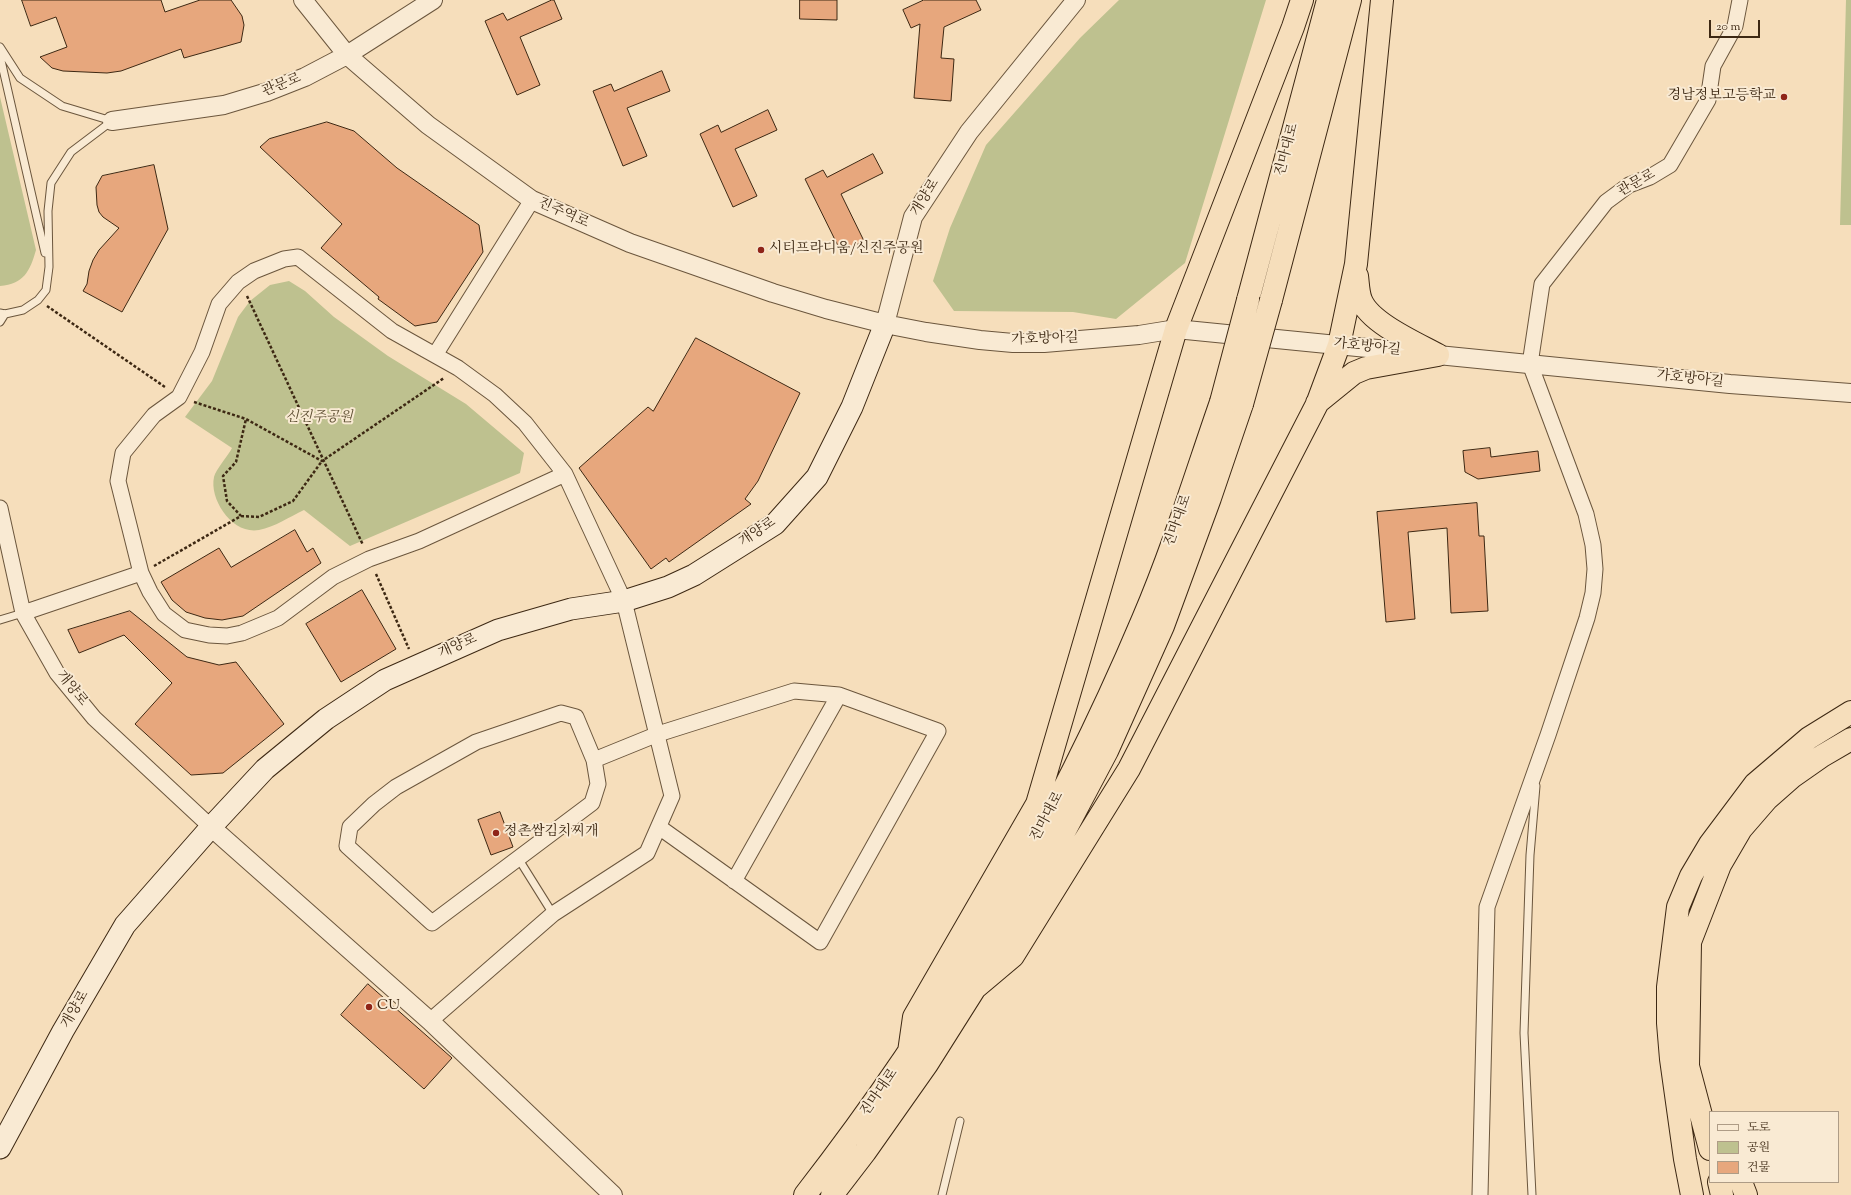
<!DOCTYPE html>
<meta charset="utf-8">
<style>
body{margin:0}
#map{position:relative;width:1851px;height:1195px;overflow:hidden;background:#f6debb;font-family:"Sorts Mill Goudy","Noto Serif KR",serif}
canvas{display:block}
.legend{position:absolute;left:1709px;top:1111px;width:130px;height:72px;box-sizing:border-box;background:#f9ead3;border:1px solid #ae9c86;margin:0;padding:5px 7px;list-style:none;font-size:12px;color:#3d2813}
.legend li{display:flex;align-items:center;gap:8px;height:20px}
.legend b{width:20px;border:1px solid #ae9c86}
.scale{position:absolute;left:1709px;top:20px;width:51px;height:18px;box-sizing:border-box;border:2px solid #3d2813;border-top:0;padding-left:5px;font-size:12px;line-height:14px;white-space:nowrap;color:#3d2813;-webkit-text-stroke:3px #f9ead3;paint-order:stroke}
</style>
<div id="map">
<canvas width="1851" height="1195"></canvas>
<ul class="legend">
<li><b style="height:5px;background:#f9ead3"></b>도로</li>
<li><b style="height:11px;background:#bec18f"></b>공원</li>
<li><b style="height:11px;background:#e7a77d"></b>건물</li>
</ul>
<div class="scale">20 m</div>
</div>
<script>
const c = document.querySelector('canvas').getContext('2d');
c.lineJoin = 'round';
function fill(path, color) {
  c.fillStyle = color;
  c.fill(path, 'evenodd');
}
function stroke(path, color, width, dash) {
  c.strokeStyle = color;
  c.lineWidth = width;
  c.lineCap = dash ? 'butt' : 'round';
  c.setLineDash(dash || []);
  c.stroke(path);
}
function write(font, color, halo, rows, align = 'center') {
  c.font = font + ' "Sorts Mill Goudy","Noto Serif KR",serif';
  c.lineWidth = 4;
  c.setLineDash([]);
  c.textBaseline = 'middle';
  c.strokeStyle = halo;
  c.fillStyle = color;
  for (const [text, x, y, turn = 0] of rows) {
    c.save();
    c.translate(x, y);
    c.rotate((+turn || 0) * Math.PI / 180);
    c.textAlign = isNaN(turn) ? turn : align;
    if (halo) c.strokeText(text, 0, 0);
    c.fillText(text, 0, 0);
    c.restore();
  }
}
fill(new Path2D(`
 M 1119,0 L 1266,0 L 1185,263 L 1116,319 L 1073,312 L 954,311 L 933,281 L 950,228 L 986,145 L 1080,38 Z
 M 1846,0 L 1851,0 L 1851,225 L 1840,225 Z
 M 0,97 L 36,250 C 30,271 24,284 0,286 Z
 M 289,281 L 305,291 L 334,317 L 388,356 L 466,404 L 524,453 L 520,473 L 350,546 L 304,510 C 289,517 275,527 259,530 C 233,535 209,500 214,477 C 216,469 228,456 232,448 L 185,417 L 212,381 L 238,317 L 250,301 L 270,285 Z`), '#bec18f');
const building = new Path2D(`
 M 22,0 L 161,0 L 165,12 L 200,0 L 231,0 L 242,16 L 244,25 L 241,42 L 184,58 L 181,49 L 121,71 L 107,73 L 63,71 L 52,68 L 40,57 L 67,47 L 56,17 L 31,26 Z
 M 552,0 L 554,0 L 562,19 L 520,37 L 540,85 L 517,95 L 485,21 L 503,13 L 507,20 Z
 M 800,0 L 837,0 L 837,20 L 800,19 Z
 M 924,0 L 976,0 L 981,10 L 944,27 L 941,58 L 954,59 L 951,101 L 914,98 L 920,24 L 911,28 L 903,10 Z
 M 662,71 L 670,91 L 627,108 L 647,156 L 623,166 L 593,91 L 611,84 L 614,91 Z
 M 768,110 L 777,130 L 735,149 L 757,196 L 733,207 L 700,134 L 718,125 L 721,132 Z
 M 327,122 L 354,131 L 397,168 L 479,225 L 483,252 L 437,322 L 415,326 L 378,299 L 379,297 L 321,248 L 342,224 L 260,147 L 269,139 Z
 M 873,154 L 883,173 L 841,194 L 864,241 L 841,252 L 805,179 L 823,170 L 827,177 Z
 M 154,165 L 168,229 L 122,312 L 83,291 L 87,284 L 89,271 L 93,260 L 99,250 L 119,228 L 103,217 L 99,212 L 97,205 L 96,187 L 102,176 Z
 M 696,338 L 800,393 L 758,481 L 745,499 L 751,504 L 669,562 L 666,558 L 651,569 L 579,468 L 648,407 L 653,411 Z
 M 1490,448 L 1491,457 L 1538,451 L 1540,471 L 1478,479 L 1465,472 L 1463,451 Z
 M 1477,503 L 1479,536 L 1484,536 L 1488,611 L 1451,613 L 1447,528 L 1408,532 L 1415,619 L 1386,622 L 1377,512 Z
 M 295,530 L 307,552 L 313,548 L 321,563 L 243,616 L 222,620 L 205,618 L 186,612 L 172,600 L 161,582 L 219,548 L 231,567 Z
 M 362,590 L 396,649 L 341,682 L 306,624 Z
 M 130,611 L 187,657 L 219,665 L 236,662 L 284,724 L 223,773 L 191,775 L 135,724 L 172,683 L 124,635 L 79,653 L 68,630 Z
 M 500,812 L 513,847 L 491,855 L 478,820 Z
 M 368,984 L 452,1058 L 424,1089 L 341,1015 Z`);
fill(building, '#e7a77d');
stroke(building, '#3d2813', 1);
const service = new Path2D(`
 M 0,47 L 20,78 L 62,106 L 112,121 L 71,152 L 51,183 L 48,211 L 49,267 L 46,290 L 38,300 L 23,310 L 5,314 L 0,313
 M 0,56 L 45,253
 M 0,322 L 5,314
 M 0,620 L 23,613
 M 518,858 L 553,914
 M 942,1195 L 960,1121
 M 1532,1195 L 1524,1033 L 1530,855 L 1536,786`);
const minor = new Path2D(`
 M 435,355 L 532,200
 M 0,508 L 23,613 L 57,673 L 94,718 L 211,827
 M 23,613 L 141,573
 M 594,760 L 576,717 L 561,713 L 476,742 L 396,787 L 374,804 L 350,827 L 347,846 L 432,923 L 592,803 L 598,784 L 594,760 L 658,734 L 794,691 L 839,695 L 938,731 L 820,942 L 659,827
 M 734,881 L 839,695
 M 430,1021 L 553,914 L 647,853 L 672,796 L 624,601 L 565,474 L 525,423 L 495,395 L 458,368 L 392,331 L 298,257 L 284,259 L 254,271 L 238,282 L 219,304 L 202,352 L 179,397 L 154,415 L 123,453 L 118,481 L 141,573 L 150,592 L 164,614 L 185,630 L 209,635 L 227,636 L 242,633 L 278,618 L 333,577 L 369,559 L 419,541 L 565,474
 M 1480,1195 L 1487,907 L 1548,735 L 1587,618 L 1593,593 L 1595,569 L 1593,545 L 1586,514 L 1530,364 L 1542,284 L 1606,202 L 1629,185 L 1650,177 L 1670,165 L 1708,100 L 1713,66 L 1735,26 L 1740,0`);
const tertiary = new Path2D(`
 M 303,0 L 347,55 L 428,125 L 532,200 L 630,243 L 773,293 L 826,309 L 885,324 L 926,332 L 980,340 L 1013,343 L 1044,343 L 1139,335 L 1176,329 L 1730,384 L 1851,393
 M 112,121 L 224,105 L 267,92 L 305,77 L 347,55 L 433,0
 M 885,324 L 913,217 L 969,132 L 1076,0
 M 211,827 L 430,1021 L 613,1195`);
const secondary = new Path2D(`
 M 0,1148 L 63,1031 L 125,925 L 211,827 L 265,769 L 326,719 L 385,680 L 498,630 L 571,609 L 624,601 L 668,587 L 694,575 L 775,524 L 817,477 L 852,407 L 885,324`);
const trunk = new Path2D(`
 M 1248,300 L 1328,0
 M 1271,300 L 1350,0
 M 1317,403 L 1354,373 L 1366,368 L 1438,355 C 1416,343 1370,323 1361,300 C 1358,293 1358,283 1357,276
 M 975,988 L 1013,956 L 1129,769 L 1317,404 L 1339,345 L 1356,264 L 1382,0
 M 909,1052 L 914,1017 L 1037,804 L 1176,329 L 1293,27 L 1302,0
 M 805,1195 C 942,1019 1056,825 1143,619 C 1173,549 1196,474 1221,402
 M 832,1195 L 865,1152 L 927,1064 L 975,988 L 1026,904 L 1107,751 L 1163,626 L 1210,498 L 1242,404`);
const motorway = new Path2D(`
 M 1710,1149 L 1688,1066 L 1690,942 L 1720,865 L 1741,829 L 1767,799 L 1792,777 L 1822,756 L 1851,739
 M 1719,1182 L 1722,1195
 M 1741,1182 L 1746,1195
 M 1692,1195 L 1685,1159 L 1671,1059 L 1668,1023 L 1668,987 L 1678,907 L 1691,876 L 1710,844 L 1755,784 L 1809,738 L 1851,712`);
stroke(service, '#6b563d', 9);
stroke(minor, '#6b563d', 17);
stroke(tertiary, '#6b563d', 20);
stroke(secondary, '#3d2813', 23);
stroke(trunk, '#3d2813', 24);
stroke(motorway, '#3d2813', 24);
stroke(new Path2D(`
 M 247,296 L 363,545
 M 47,306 L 165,387
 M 194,402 L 246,419 L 322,461 L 444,378
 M 241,516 L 259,517 L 293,501 L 322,461
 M 154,566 L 241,516 L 227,501 L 223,476 L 236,462 L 246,419
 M 376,574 L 409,649`), '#3d2813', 2.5, [3, 2]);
stroke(service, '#f9ead3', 7);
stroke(minor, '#f9ead3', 15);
stroke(tertiary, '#f9ead3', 18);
stroke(secondary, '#f9ead3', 21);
stroke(trunk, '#f6debb', 22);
stroke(motorway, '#f6debb', 22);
const trunkBridge = new Path2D(`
 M 1221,402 L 1248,300
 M 1242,404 L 1271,300`);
stroke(trunkBridge, '#3d2813', 24, []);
stroke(trunkBridge, '#f6debb', 22);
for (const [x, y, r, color] of [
 [1784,97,4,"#8f2418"],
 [761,250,4,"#8f2418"],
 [496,833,4,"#8f2418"],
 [369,1007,4,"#8f2418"]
]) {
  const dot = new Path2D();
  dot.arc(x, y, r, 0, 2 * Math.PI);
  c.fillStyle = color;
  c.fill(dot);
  stroke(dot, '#f9ead3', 1.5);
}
write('14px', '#3d2813', '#f9ead3', [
 ["관문로",282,86,-22],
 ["진마대로",1288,150,-75],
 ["관문로",1637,184,-29],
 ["개양로",926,198,-58],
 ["진주역로",563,214,24],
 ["가호방아길",1045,340,-2],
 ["가호방아길",1367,348,6],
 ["가호방아길",1690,380,6],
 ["진마대로",1179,521,-70],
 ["개양로",758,533,-34],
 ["개양로",458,647,-24],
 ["개양로",71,689,51],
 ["진마대로",1048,817,-62],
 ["개양로",76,1010,-60],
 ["진마대로",880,1093,-55]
]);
write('14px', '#3d2813', '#f9ead3', [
 ["경남정보고등학교",1776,97,"right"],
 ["시티프라디움/신진주공원",769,250],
 ["정촌쌈김치찌개",504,833],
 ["CU",377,1007]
], 'left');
write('italic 14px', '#5d4e32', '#f9ead3', [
 ["신진주공원",319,419]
]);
</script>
